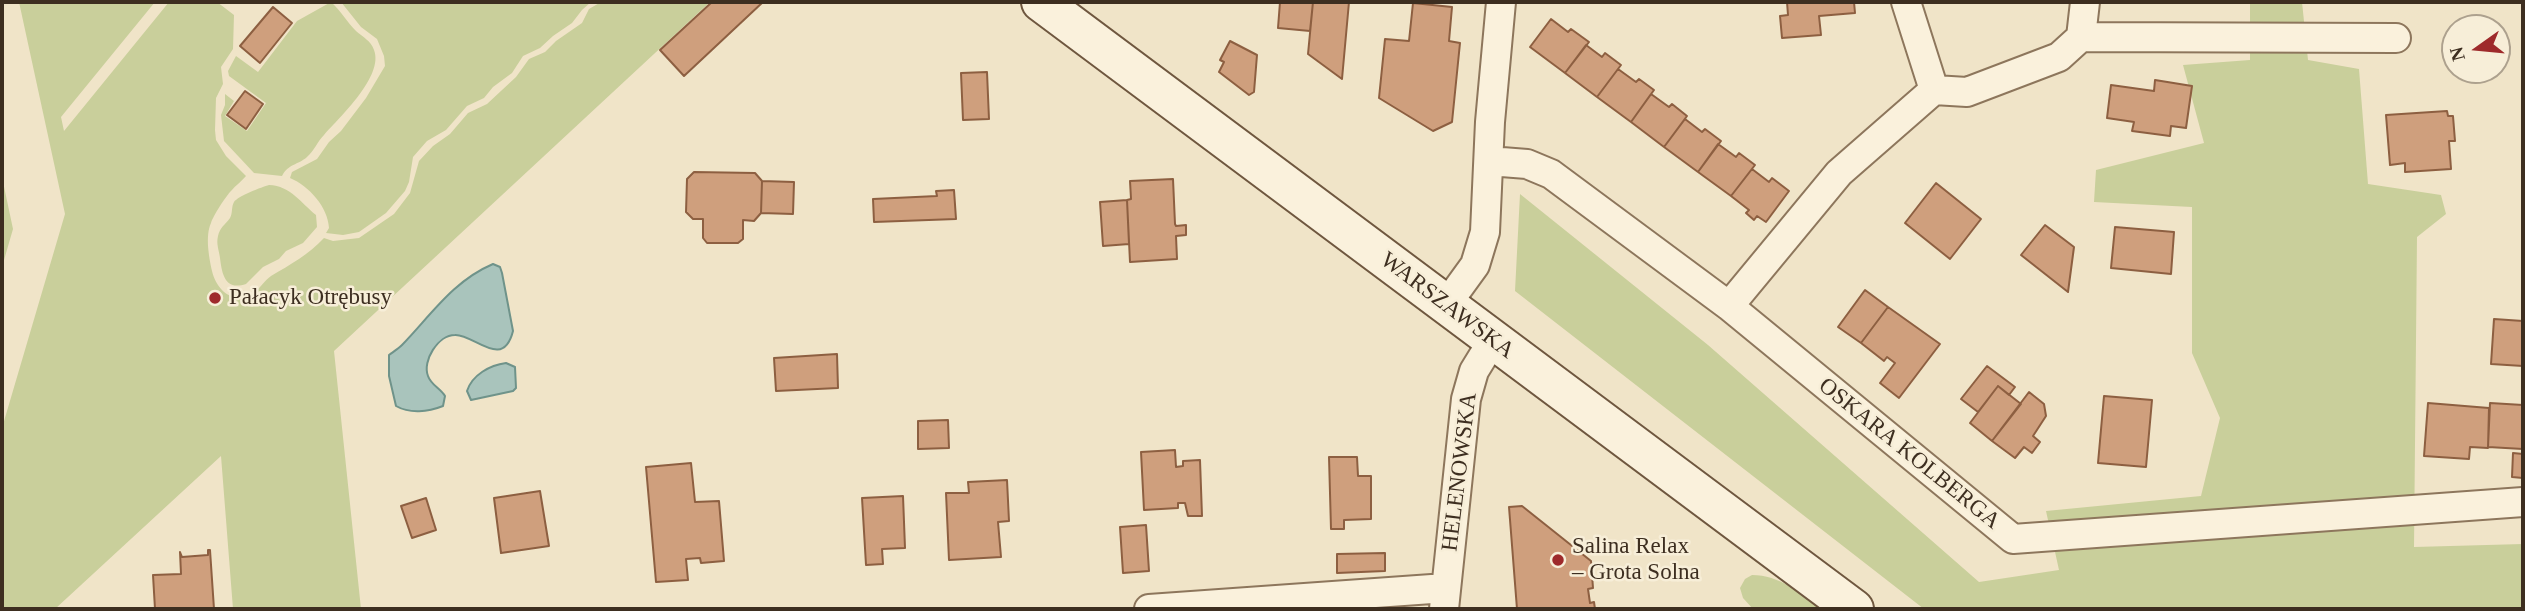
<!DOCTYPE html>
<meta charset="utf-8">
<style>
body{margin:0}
#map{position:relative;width:2525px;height:611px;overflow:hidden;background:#f0e4c8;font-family:Georgia,serif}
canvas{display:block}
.frame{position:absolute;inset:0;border:4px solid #3d2e20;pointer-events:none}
.north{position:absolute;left:2441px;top:14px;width:70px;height:70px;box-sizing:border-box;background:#f7eed8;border:2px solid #ada18e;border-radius:50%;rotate:255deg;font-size:19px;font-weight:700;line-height:28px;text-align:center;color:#3d2e20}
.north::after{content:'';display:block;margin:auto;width:24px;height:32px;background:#9e2a2b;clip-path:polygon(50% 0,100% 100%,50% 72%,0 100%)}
</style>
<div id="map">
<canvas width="2525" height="611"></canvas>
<div class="frame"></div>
<div class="north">N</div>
</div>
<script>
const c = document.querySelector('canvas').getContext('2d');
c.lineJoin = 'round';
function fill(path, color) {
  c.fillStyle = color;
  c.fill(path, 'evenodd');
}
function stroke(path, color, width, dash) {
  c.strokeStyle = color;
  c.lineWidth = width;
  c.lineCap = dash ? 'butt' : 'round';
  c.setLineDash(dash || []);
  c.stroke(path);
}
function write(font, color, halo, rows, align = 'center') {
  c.font = font + ' Georgia,serif';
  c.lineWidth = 5;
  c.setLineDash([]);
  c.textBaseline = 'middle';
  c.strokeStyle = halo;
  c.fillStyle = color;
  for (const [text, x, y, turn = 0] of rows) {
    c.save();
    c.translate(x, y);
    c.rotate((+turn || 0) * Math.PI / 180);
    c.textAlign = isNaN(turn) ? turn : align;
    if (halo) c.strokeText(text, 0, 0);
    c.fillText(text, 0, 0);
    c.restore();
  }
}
fill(new Path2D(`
 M 19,2 L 155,2 L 61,117 L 64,131 L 169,2 L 217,2 L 234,15 L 233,49 L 221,67 L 223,84 L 216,98 L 215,130 L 216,140 L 226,156 L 246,176 C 242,181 236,185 231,191 C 226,196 213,216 211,223 C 205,236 209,257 212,271 C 217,292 236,307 256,291 C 261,287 265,280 271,276 C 290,265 309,254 324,238 L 333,241 L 359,238 L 394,214 L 410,193 L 419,161 L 433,146 L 450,134 L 468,113 L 487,104 L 516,77 L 529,59 L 545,52 L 556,41 L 582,23 L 589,9 L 601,2 L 710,2 L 334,351 L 361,609 L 233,609 L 221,456 L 55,609 L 2,609 L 2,428 L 65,214 Z
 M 331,2 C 341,11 347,22 356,31 C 363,37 371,41 374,50 C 384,76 340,117 324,135 C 317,142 314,151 307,157 C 298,165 288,164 282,176 L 254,173 L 224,141 L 221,115 L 225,105 L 225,94 L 234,101 L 225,116 L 247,131 L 266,103 L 229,76 L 228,71 L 236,56 L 258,72 L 297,21 Z
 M 341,2 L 591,2 L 582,10 L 572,23 L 553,36 L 540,48 L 523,56 L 512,73 L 493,87 L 484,98 L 467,106 L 446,130 L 427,141 L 413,157 L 409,182 L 405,191 L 386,213 L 359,232 L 343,235 L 326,233 L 329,228 C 328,207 309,186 290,178 L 292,172 L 317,159 L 329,142 L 341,131 L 366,98 L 385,66 L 384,56 L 377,39 L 361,27 Z
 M 2250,2 L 2302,2 L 2308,60 L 2359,69 L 2368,184 L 2441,195 L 2446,214 L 2417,237 L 2414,547 L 2523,544 L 2523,609 L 1924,609 L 1515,291 L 1520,194 L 1708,345 L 1979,582 L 2059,570 L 2046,511 L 2201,496 L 2220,418 L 2192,353 L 2192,207 L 2094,202 L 2096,170 L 2204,143 L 2183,65 L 2250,60 Z
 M 2,177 L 13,229 L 2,267 Z
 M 269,185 C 291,186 301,203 316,215 L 317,227 L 303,243 L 286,251 L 279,259 L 263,267 L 246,284 C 225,291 222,274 220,258 C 219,250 216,244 218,236 C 220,227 225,225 230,218 C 233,213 231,207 234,202 C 238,196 262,187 269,185 Z
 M 1752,575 C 1779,575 1801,593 1822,609 L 1753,609 L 1743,598 L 1740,588 L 1745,579 Z`), '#c9cf9b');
const water = new Path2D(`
 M 493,264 L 500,267 L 502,273 L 513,331 C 503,371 474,334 455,335 C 438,335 422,361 428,376 C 431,385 440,388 445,396 L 443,406 C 428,412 410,414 396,406 L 389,376 L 389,355 C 393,352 398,349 402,345 C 431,315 453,281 493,264 Z
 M 506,363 L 515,367 L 516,388 L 513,391 L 471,400 L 467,391 C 472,375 490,365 506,363 Z`);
fill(water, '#a9c4bc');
stroke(water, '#6f938a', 2);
const building = new Path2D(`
 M 712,2 L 763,2 L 684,76 L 660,50 Z
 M 1280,2 L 1313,2 L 1310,31 L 1278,28 Z
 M 1313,2 L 1349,2 L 1342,79 L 1308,54 Z
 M 1787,2 L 1854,2 L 1855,13 L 1819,16 L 1821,35 L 1782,38 L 1780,16 L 1788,15 Z
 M 1413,3 L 1452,7 L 1449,41 L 1460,43 L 1452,122 L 1433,131 L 1379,98 L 1385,39 L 1409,41 Z
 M 273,7 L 292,23 L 260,63 L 240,46 Z
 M 1551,19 L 1568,32 L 1571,29 L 1589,42 L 1565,73 L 1530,47 Z
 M 1230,41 L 1257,55 L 1254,92 L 1249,95 L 1219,72 L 1224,62 L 1220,60 Z
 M 1586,45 L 1602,57 L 1605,53 L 1621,65 L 1597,97 L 1565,73 Z
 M 1618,69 L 1636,82 L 1639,79 L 1654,90 L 1631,122 L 1597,97 Z
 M 987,72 L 989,119 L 963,120 L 961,73 Z
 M 2155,80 L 2192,86 L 2186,128 L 2171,126 L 2170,136 L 2132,131 L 2134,122 L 2107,118 L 2111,85 L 2154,91 Z
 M 245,91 L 263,104 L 246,129 L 227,115 Z
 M 1651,94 L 1669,107 L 1672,104 L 1687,116 L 1664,147 L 1631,122 Z
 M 2447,111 L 2448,116 L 2453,116 L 2455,141 L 2449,141 L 2451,169 L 2405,172 L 2405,163 L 2390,165 L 2386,115 Z
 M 1685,119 L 1702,132 L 1705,129 L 1721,141 L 1698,172 L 1664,147 Z
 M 1718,144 L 1736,157 L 1739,153 L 1755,165 L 1731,196 L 1698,172 Z
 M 1752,169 L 1769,182 L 1772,178 L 1789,191 L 1766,222 L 1757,216 L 1754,220 L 1746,213 L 1749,210 L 1731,196 Z
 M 694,172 L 755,173 L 762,181 L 761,213 L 754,221 L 743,220 L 743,239 L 738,243 L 707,243 L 703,238 L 703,219 L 693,219 L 686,212 L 687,179 Z
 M 1173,179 L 1175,224 L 1176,226 L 1186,225 L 1186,235 L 1176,236 L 1177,259 L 1130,262 L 1127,200 L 1131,199 L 1130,181 Z
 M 762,181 L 794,182 L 793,214 L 761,213 Z
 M 1936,183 L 1981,219 L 1950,259 L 1905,223 Z
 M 954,190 L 956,219 L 874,222 L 873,199 L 937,196 L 936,191 Z
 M 1127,200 L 1129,244 L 1103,246 L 1100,202 Z
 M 2045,225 L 2074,247 L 2068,292 L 2021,255 Z
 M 2115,227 L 2174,232 L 2171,274 L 2111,268 Z
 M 1865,290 L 1888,307 L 1861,343 L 1838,327 Z
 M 1888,307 L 1940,344 L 1899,398 L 1880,383 L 1895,363 L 1887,357 L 1884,361 L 1861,343 Z
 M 2494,319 L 2523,321 L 2523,366 L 2491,364 Z
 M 837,354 L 838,388 L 776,391 L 774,358 Z
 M 1987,366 L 2015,387 L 2009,395 L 1998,386 L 1978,412 L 1961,399 Z
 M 1998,386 L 2021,404 L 1992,441 L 1970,423 Z
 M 2029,392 L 2044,404 L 2046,416 L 2033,436 L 2040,442 L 2032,453 L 2024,447 L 2015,458 L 1992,441 Z
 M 2104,396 L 2152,400 L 2146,467 L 2098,463 Z
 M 2428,403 L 2489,408 L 2488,448 L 2470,447 L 2469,459 L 2424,456 Z
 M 2490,403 L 2523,405 L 2523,449 L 2488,447 Z
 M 948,420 L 949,448 L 918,449 L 918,421 Z
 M 1175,450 L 1176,467 L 1183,466 L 1183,461 L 1200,460 L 1202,516 L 1188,516 L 1185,503 L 1178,503 L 1178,508 L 1144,510 L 1141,452 Z
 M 2513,453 L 2523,454 L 2523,478 L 2512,477 Z
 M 1329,457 L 1357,457 L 1358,476 L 1371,476 L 1371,519 L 1344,520 L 1344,529 L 1331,529 Z
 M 691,463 L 695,502 L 719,501 L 724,561 L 701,563 L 700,558 L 686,559 L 688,580 L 656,582 L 646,467 Z
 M 1007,480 L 1009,521 L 998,522 L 1001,557 L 949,560 L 946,493 L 969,493 L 968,482 Z
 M 540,491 L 549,546 L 501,553 L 494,498 Z
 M 903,496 L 905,548 L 882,549 L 883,564 L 866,565 L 862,498 Z
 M 426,498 L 436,530 L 412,538 L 401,506 Z
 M 1522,506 L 1591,561 L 1593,588 L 1588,589 L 1590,603 L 1594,602 L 1595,609 L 1517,609 L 1509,507 Z
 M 1146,525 L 1149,571 L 1123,573 L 1120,527 Z
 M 208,550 L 210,550 L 214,609 L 155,609 L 153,575 L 181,574 L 180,552 L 182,557 L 208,555 Z
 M 1385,553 L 1385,571 L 1337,573 L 1337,554 Z`);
fill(building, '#cf9f7d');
stroke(building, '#8d5f41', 2);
const minor = new Path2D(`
 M 1906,2 L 1934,90 L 1967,92 L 2059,57 L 2081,37 L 2085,2
 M 2081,37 L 2396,38
 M 1489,161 L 1527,164 L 1551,174 L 1729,306 L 2013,539 L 2523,502
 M 1446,305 L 1475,265 L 1485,232 L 1490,122 L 1501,2
 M 1729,306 L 1839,173 L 1934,90
 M 1149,609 L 1446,588
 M 1444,609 L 1466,399 L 1474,371 L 1493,340`);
const secondary = new Path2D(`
 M 1041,2 L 1854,609`);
stroke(minor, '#8d765c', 32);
stroke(secondary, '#6f573f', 42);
stroke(minor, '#faf1dc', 28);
stroke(secondary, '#faf1dc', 38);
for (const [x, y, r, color] of [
 [215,298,7,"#9e2a2b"],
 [1558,560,7,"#9e2a2b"]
]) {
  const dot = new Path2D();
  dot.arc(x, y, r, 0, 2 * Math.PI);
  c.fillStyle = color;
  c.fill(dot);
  stroke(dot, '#f7eed8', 2.5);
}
write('23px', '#3d2e20', '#f7eed8', [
 ["Pałacyk Otrębusy",229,298],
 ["Salina Relax",1572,547],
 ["– Grota Solna",1572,573]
], 'left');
write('23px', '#3d2e20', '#f7eed8', [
 ["WARSZAWSKA",1447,306,37],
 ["OSKARA KOLBERGA",1909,454,39],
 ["HELENOWSKA",1460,472,-83]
]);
</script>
